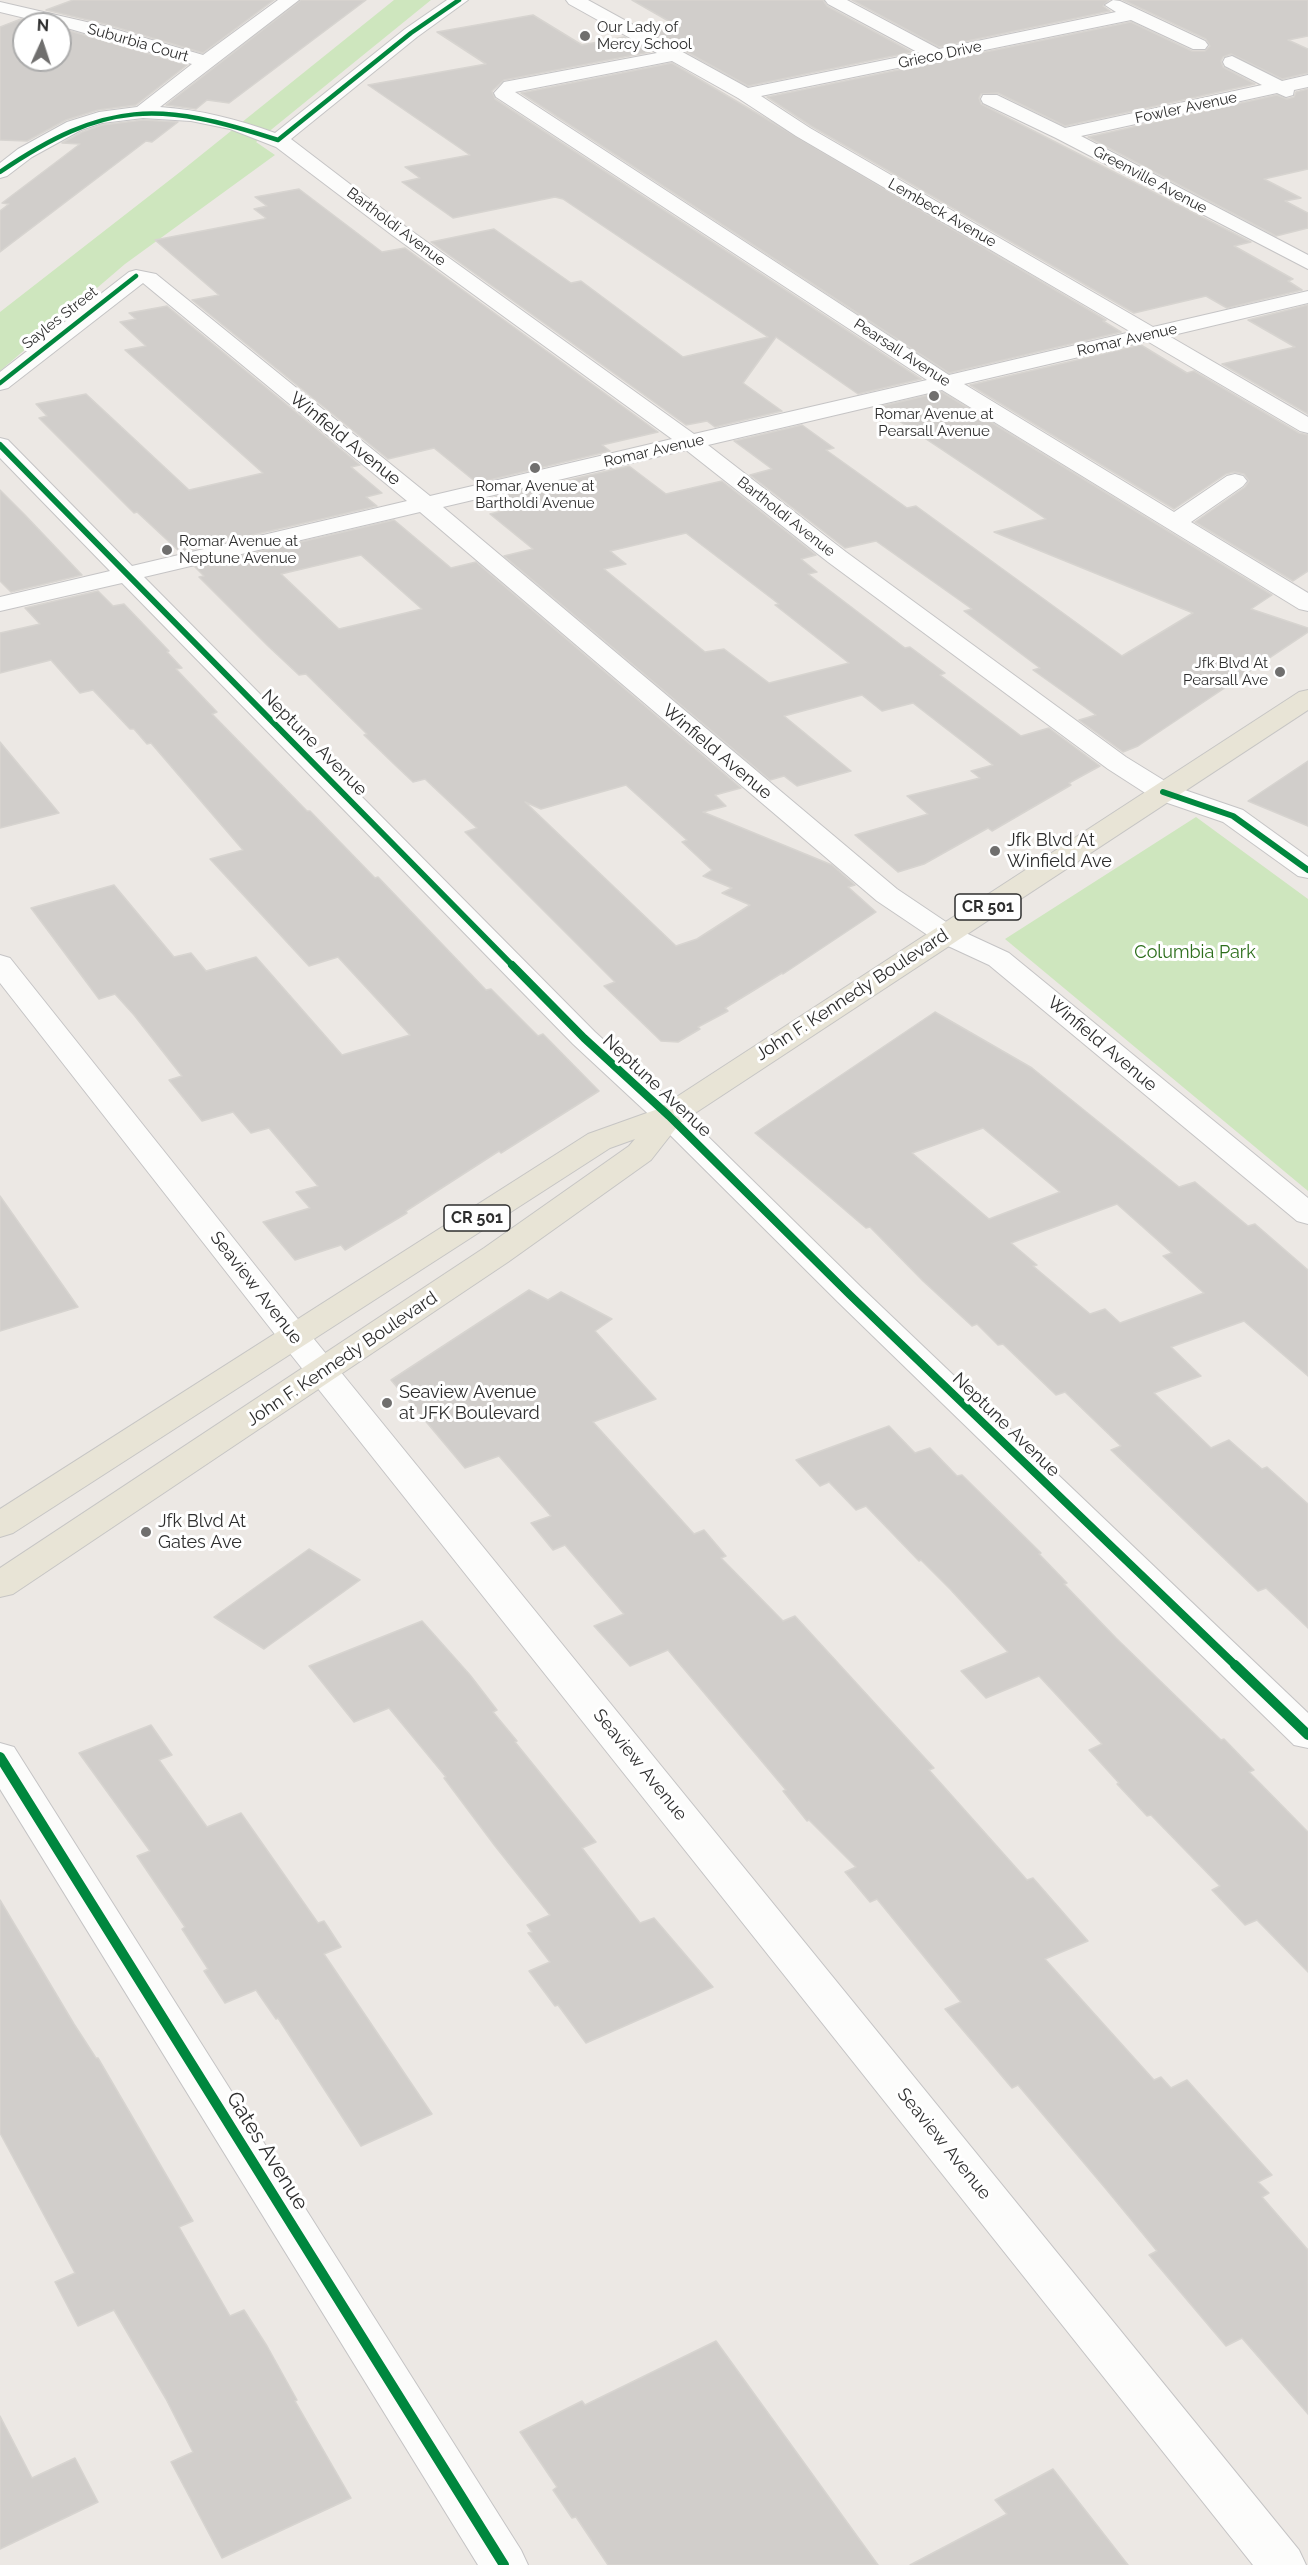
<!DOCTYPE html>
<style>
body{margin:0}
#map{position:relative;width:1308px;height:2565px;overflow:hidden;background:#ece8e4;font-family:Raleway,sans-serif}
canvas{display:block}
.north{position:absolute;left:12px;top:12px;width:60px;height:60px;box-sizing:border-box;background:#fff;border:2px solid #ababab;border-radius:50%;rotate:3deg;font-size:16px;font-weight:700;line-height:24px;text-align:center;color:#2e2e2e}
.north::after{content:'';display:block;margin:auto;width:21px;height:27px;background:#706f6e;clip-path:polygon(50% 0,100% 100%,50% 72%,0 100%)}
</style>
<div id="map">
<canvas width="1308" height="2565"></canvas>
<div class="north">N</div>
</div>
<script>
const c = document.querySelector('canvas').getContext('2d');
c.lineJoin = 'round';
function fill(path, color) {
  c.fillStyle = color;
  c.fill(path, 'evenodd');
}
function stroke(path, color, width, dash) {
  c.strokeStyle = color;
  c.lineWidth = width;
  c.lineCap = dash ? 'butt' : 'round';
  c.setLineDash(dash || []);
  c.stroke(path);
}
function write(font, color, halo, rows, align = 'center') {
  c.font = font + ' Raleway,sans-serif';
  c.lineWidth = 6;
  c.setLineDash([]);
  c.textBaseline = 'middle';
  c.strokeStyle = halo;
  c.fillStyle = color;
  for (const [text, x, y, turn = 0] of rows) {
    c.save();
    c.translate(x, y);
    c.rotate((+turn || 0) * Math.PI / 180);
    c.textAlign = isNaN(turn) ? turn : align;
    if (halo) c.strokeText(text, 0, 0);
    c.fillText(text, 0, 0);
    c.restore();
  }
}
fill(new Path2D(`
 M 394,0 L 431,0 L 256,142 L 275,155 L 125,264 L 0,371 L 0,312 L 180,172 Z
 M 1196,817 L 1308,899 L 1308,1191 L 1005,939 Z`), '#cee6be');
const building = new Path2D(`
 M 73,0 L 274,0 L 203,53 L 105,24 L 46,10 Z
 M 301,0 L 366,0 L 229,103 L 207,100 L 196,109 L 166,105 Z
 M 632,0 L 823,0 L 827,6 L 912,52 L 748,86 L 651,32 L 679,27 Z
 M 852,0 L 1109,0 L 1103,6 L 1110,11 L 939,47 Z
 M 1123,0 L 1308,0 L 1308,36 L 1288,40 L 1308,49 L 1308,73 L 1282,79 L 1231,54 L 1223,57 L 1221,61 L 1223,67 L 1255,84 L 1065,126 L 998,93 L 981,94 L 979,98 L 981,104 L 1251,242 L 1234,246 L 1293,279 L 1288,281 L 1302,290 L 1227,308 L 1206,296 L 1134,313 L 811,126 L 767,97 L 1131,22 L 1192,51 L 1205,51 L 1210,46 L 1206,39 Z
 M 533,15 L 582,45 L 624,37 L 650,52 L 504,80 L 492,91 L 495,99 L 921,379 L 858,394 L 776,337 L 743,383 L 782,411 L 715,427 L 707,421 L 686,425 L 431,242 L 494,229 L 571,283 L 581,281 L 683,357 L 768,337 L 563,199 L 555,197 L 453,218 L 402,182 L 420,178 L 405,167 L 470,155 L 368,85 L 486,64 L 437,32 Z
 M 21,19 L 40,24 L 24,24 L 24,60 L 60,60 L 60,28 L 187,65 L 136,105 L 98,110 L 66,120 L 27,141 L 0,140 L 0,27 Z
 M 672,63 L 1106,320 L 1103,321 L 1121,332 L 949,373 L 521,93 Z
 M 1308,89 L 1308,169 L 1264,179 L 1301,198 L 1285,201 L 1308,213 L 1308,228 L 1276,236 L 1088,137 L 1277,95 L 1287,99 L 1294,97 L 1296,92 Z
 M 143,120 L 178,122 L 152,142 L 146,141 L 0,252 L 0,211 L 9,204 L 2,203 L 80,144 L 62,143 L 82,132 L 102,125 Z
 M 299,189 L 382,252 L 405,248 L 658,432 L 602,445 L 610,451 L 477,483 L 434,448 L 388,459 L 192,300 L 219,295 L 155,240 L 264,219 L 266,218 L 254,209 L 267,206 L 255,197 Z
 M 1308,305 L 1308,414 L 1222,364 L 1295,347 L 1248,320 Z
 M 167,306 L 360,465 L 351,467 L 382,493 L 366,497 L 377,506 L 180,552 L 137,512 L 134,513 L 39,418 L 47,416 L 36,404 L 86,394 L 189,490 L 263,473 L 125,350 L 146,346 L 120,322 L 136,319 L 129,313 Z
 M 1141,345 L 1187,373 L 1194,371 L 1299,433 L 1308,435 L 1308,571 L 1293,581 L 1195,522 L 1245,487 L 1249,481 L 1244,474 L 1234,472 L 1226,474 L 1174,509 L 970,385 Z
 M 942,392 L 1272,595 L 1251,609 L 1308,628 L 1308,632 L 1138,746 L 1123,752 L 1079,720 L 1096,715 L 1033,670 L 1040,668 L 964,611 L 972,609 L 876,541 L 845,548 L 750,475 L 772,469 L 734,441 L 802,425 L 834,448 L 826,450 L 907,508 L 916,506 L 1122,656 L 1193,613 L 994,532 L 1046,519 L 878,407 Z
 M 629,466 L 666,494 L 722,481 L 816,555 L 801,559 L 817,572 L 808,574 L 905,648 L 910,647 L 945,673 L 940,675 L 1021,736 L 1049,728 L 1100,766 L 1069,783 L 1071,785 L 992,831 L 988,828 L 924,864 L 898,872 L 855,835 L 928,814 L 907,796 L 980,778 L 971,771 L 993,765 L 913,703 L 882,711 L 862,695 L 784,716 L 851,771 L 797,786 L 784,776 L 770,780 L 504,556 L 533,549 L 490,514 L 509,509 L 495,497 ZM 686,533 L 779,604 L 775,605 L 849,663 L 769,683 L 724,649 L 705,652 L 604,569 L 626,564 L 610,551 Z
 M 0,490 L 25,515 L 82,575 L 11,592 L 0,581 Z
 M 394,520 L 451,568 L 476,562 L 741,788 L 715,795 L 726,806 L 703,812 L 832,865 L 855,885 L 848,887 L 876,912 L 783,974 L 782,973 L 725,1008 L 728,1011 L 698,1027 L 700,1029 L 678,1042 L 661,1041 L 604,986 L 615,982 L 465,832 L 477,828 L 425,779 L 413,782 L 395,765 L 364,735 L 367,734 L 306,674 L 299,675 L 268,646 L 199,577 L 204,576 L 195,567 ZM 361,555 L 422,609 L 339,629 L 281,574 ZM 626,785 L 687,840 L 682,842 L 712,870 L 703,876 L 732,888 L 722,893 L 750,905 L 697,939 L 676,946 L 525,802 L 541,809 Z
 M 98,591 L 113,606 L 124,604 L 169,651 L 167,652 L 182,668 L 176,669 L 217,712 L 212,714 L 307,811 L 310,811 L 375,878 L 378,877 L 486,990 L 491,989 L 538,1036 L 543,1034 L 599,1091 L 501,1153 L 499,1151 L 406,1211 L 407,1213 L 345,1250 L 341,1245 L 295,1260 L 263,1222 L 310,1208 L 296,1192 L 318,1186 L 269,1128 L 251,1133 L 233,1112 L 202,1121 L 169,1080 L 182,1076 L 134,1015 L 115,994 L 99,999 L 31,908 L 114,885 L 174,957 L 191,953 L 206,971 L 256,957 L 342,1055 L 410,1035 L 338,957 L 309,966 L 210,859 L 243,850 L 151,743 L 147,744 L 134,729 L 130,729 L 93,690 L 80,693 L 51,660 L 0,673 L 0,633 L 40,624 L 25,608 Z
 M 0,742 L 59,813 L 0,828 Z
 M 1308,761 L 1308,826 L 1248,801 Z
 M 935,1012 L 1032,1068 L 1179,1187 L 1195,1182 L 1248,1226 L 1255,1224 L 1308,1270 L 1308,1376 L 1244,1321 L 1171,1347 L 1201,1376 L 1154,1393 L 1211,1448 L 1229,1440 L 1262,1469 L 1267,1467 L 1308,1504 L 1308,1628 L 1266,1588 L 1258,1591 L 1111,1450 L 1121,1446 L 1065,1392 L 1056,1395 L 1003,1344 L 998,1345 L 977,1324 L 972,1326 L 923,1281 L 870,1227 L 866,1228 L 755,1133 ZM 983,1128 L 1060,1192 L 989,1219 L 912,1153 ZM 1117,1204 L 1172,1253 L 1163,1256 L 1204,1293 L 1120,1323 L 1105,1309 L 1090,1314 L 1033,1266 L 1037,1265 L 1011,1243 Z
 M 0,1196 L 78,1307 L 0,1331 Z
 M 529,1290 L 548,1300 L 561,1292 L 612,1319 L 595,1331 L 656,1399 L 593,1422 L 694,1534 L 704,1530 L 726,1556 L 721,1558 L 783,1621 L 795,1616 L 934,1768 L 929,1770 L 1027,1880 L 1033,1878 L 1088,1941 L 1045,1959 L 1154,2080 L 1161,2077 L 1171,2088 L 1187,2080 L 1272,2175 L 1258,2182 L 1269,2193 L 1262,2197 L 1308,2250 L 1308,2414 L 1242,2338 L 1226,2346 L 1149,2255 L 1157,2251 L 1106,2189 L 1018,2085 L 1012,2088 L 945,2009 L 961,2002 L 877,1899 L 870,1902 L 845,1872 L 856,1867 L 809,1820 L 807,1821 L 783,1791 L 786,1790 L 668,1650 L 630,1666 L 594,1626 L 624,1614 L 565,1545 L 553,1550 L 531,1523 L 551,1516 L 499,1456 L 465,1468 L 391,1380 Z
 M 889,1426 L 915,1453 L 930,1448 L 957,1476 L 962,1475 L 1041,1553 L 1039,1554 L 1067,1583 L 1064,1584 L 1116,1638 L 1221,1740 L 1224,1739 L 1254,1770 L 1249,1772 L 1308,1832 L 1308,1972 L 1257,1920 L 1245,1925 L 1212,1890 L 1220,1886 L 1151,1815 L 1147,1816 L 1117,1784 L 1119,1783 L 1089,1750 L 1102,1744 L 1039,1676 L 986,1698 L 961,1671 L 1008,1652 L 950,1589 L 921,1560 L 919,1561 L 866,1506 L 856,1510 L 829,1482 L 820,1486 L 796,1460 Z
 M 309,1549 L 360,1580 L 264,1649 L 214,1617 Z
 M 422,1621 L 470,1675 L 497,1710 L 493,1712 L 517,1741 L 515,1742 L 596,1842 L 582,1848 L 640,1923 L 654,1918 L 713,1987 L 586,2043 L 558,2005 L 555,2006 L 529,1971 L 550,1962 L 528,1933 L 532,1932 L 527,1925 L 550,1915 L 495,1846 L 444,1778 L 446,1777 L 389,1708 L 354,1722 L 309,1666 Z
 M 151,1725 L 172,1755 L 159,1760 L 207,1827 L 241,1813 L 318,1923 L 324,1921 L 341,1947 L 324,1954 L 432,2114 L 361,2146 L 278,2018 L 276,2019 L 256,1990 L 225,2003 L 204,1971 L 208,1969 L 182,1929 L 185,1927 L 137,1856 L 150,1851 L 79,1753 Z
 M 0,1900 L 74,2024 L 96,2058 L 98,2058 L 193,2221 L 179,2227 L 230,2316 L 244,2310 L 267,2346 L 297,2400 L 295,2401 L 351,2498 L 222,2558 L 171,2462 L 193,2452 L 166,2399 L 114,2310 L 78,2326 L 55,2282 L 75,2273 L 0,2133 Z
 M 716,2341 L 878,2565 L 608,2565 L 576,2517 L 572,2518 L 553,2490 L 557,2487 L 520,2432 L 582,2401 L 585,2405 Z
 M 0,2416 L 32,2478 L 75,2458 L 98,2502 L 0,2549 Z
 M 1053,2469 L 1128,2565 L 910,2565 L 1007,2514 L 995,2500 Z`);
fill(building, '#d1cecb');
stroke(building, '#d7d4d0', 1.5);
const minor = new Path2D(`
 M 278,0 L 299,0 L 160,107 C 201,110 237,119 275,133 L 405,29 L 447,0 L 468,0 L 417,37 L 291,139 L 406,227 L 694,434 L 927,380 L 496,97 L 494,93 L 504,82 L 657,53 L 569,4 L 566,0 L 588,0 L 748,88 L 919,53 L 828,4 L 825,0 L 847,0 L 939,49 L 1116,12 L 1105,5 L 1113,0 L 1120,1 L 1205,41 L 1208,45 L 1205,49 L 1193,49 L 1131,20 L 761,96 L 810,128 L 1153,327 L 1308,291 L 1308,303 L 1169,336 L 1308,417 L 1308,433 L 1300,431 L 1147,341 L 964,384 L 1174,512 L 1227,476 L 1235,474 L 1243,476 L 1247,481 L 1243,486 L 1191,522 L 1308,593 L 1308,611 L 1299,609 L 942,390 L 708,445 L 846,552 L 1126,757 L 1173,786 L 1243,810 L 1308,857 L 1308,878 L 1298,876 L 1223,822 L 1153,798 L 1108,769 L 828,562 L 686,450 L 443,507 L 897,889 L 955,928 L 1009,953 L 1308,1198 L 1308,1224 L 1297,1221 L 989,965 L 935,940 L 877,901 L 420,512 L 144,577 L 595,1032 L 680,1109 L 862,1288 L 1308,1713 L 1308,1748 L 1294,1745 L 838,1302 L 658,1123 L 573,1044 L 122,583 L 0,611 L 0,597 L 110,571 L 0,458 L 0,438 L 8,440 L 132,566 L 407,501 L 143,283 L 8,388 L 0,390 L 0,372 L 129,272 L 136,270 L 156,274 L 430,496 L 672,439 L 392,235 L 276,147 L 230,129 L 191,121 L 143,118 L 102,123 L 81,130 L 32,157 L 7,176 L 0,178 L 0,163 L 18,149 L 67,122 L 99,112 L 137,107 L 192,64 L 60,26 L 60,24 L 50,24 L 0,12 L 0,2 L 104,26 L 203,55 ZM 672,61 L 738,98 L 796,136 L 1131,332 L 949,375 L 515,92 Z
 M 1232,56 L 1282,81 L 1308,75 L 1308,87 L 1294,90 L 1293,95 L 1286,97 L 1277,93 L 1081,136 L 1308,255 L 1308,269 L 1056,138 L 983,103 L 981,99 L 983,95 L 997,95 L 1065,128 L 1262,85 L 1225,66 L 1223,62 L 1225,58 Z
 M 0,955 L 10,958 L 305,1328 L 1299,2550 L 1306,2565 L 1253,2565 L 281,1342 L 0,983 Z
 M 0,1743 L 14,1747 L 521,2550 L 528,2565 L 478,2565 L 0,1789 Z`);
const primary = new Path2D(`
 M 1308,690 L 1308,710 L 680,1123 L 651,1160 L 508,1262 L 13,1594 L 0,1597 L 0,1568 L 484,1248 L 629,1146 L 635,1139 L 610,1148 L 13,1533 L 0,1537 L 0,1509 L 588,1134 L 658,1109 L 1299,692 Z`);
stroke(minor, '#c5c4c5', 2);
stroke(primary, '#c6c5c4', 2);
fill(minor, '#fcfcfb');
fill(primary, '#e8e4d6');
stroke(new Path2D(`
 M 0,172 C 106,100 159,101 278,140 L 411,33 L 459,0
 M 0,383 L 136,276`), '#00873e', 4.5);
stroke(new Path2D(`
 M 0,445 L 514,967
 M 1163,792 L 1233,816 L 1308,870`), '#00873e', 6);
stroke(new Path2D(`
 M 512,965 L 584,1038 L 669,1116 L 850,1295 L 1236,1666`), '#00873e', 8);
stroke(new Path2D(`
 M 1235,1665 L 1308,1735
 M 0,1757 L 504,2565`), '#00873e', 10);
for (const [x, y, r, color] of [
 [585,36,6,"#706f6e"],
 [934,396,6,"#706f6e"],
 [535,468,6,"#706f6e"],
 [167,550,6,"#706f6e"],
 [1280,672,6,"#706f6e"],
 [995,851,6,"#706f6e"],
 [387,1403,6,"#706f6e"],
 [146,1532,6,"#706f6e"]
]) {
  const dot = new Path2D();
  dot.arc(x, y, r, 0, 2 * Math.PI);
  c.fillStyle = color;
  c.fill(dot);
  stroke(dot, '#fff', 2);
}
write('15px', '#2e2e2e', '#fff', [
 ["Our Lady of",597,27],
 ["Mercy School",597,44],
 ["Romar Avenue at",934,414,"center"],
 ["Pearsall Avenue",934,431,"center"],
 ["Romar Avenue at",535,486,"center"],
 ["Bartholdi Avenue",535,503,"center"],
 ["Romar Avenue at",179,541],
 ["Neptune Avenue",179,558],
 ["Jfk Blvd At",1268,663,"right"],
 ["Pearsall Ave",1268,680,"right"]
], 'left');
write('15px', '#2e2e2e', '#fff', [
 ["Suburbia Court",138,43,16],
 ["Grieco Drive",940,55,-12],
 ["Fowler Avenue",1186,108,-12],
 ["Greenville Avenue",1150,180,28],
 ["Lembeck Avenue",942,213,30],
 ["Bartholdi Avenue",396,227,37],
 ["Sayles Street",60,318,-38],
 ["Romar Avenue",1127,340,-13],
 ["Pearsall Avenue",902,353,33],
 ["Romar Avenue",654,451,-13],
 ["Bartholdi Avenue",786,517,38]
]);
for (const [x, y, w] of [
 [988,907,66],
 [477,1218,66]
]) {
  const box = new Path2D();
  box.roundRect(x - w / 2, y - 13, w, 26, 4.5);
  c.fillStyle = '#fff';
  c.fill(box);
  stroke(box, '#2e2e2e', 1.5);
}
write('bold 16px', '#2e2e2e', null, [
 ["CR 501",988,907],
 ["CR 501",477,1218]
]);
write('18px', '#2e2e2e', '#fff', [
 ["Winfield Avenue",345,439,39],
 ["Neptune Avenue",314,743,45],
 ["Winfield Avenue",717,752,40],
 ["John F. Kennedy Boulevard",852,995,-33],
 ["Winfield Avenue",1102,1044,40],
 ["Neptune Avenue",657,1086,43],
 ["Seaview Avenue",256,1288,52],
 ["John F. Kennedy Boulevard",342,1359,-34],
 ["Neptune Avenue",1006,1425,44],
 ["Seaview Avenue",640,1765,51],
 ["Seaview Avenue",944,2144,51]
]);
write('18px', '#2e2e2e', '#fff', [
 ["Jfk Blvd At",1007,841],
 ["Winfield Ave",1007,862],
 ["Seaview Avenue",399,1393],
 ["at JFK Boulevard",399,1414],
 ["Jfk Blvd At",158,1522],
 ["Gates Ave",158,1543]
], 'left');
write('18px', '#2c6e1b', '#fff', [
 ["Columbia Park",1195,953]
]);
write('21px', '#2e2e2e', '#fff', [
 ["Gates Avenue",267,2151,58]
]);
</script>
